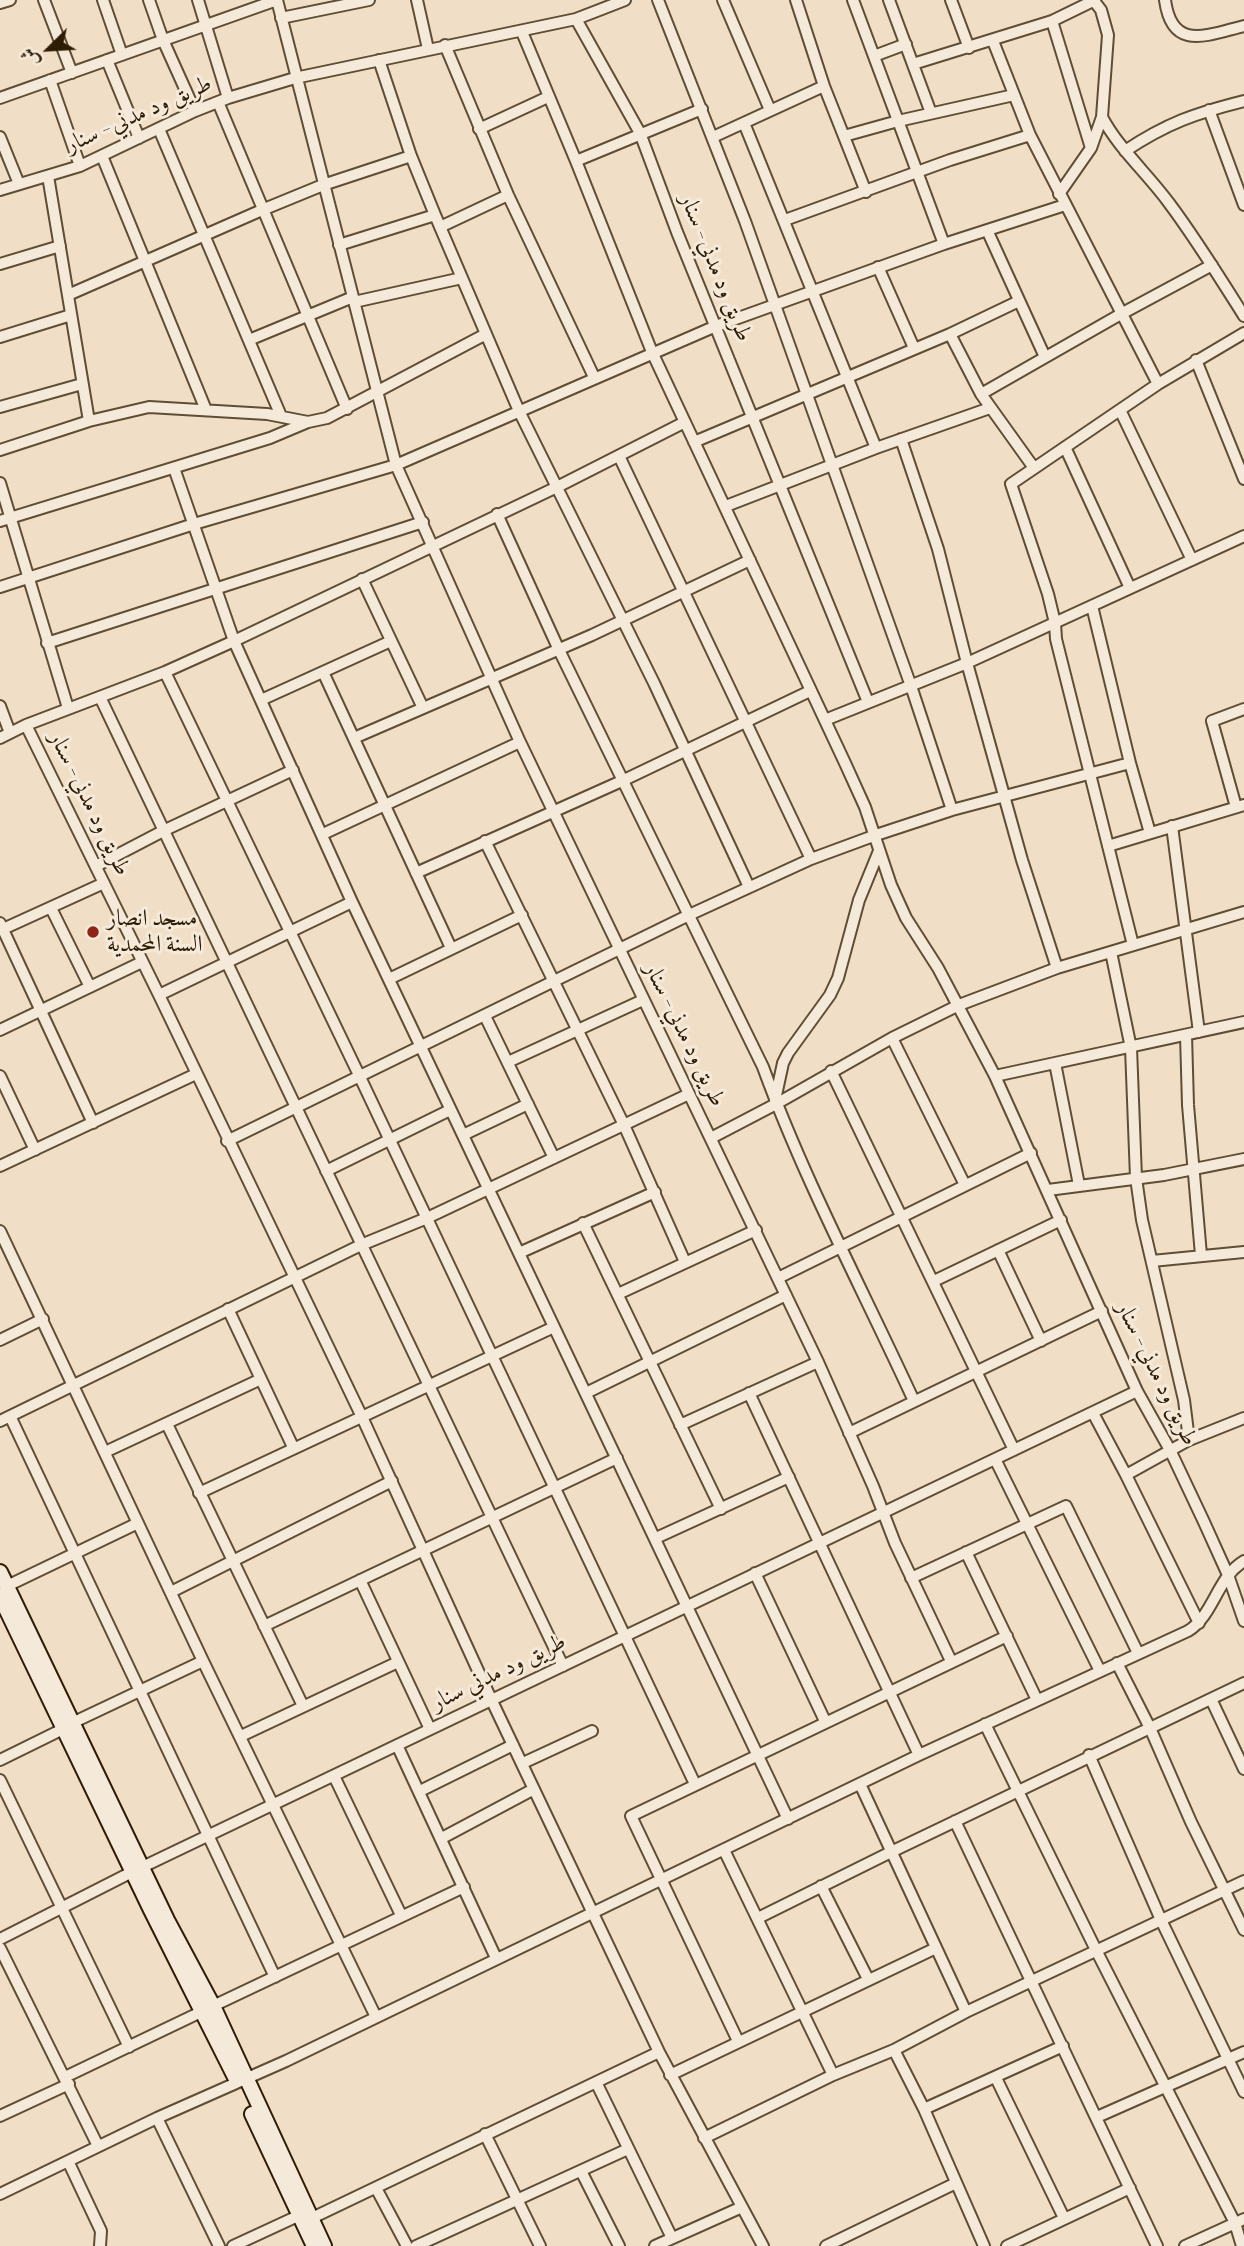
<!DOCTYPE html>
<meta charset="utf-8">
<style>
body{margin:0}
#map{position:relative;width:1244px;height:2246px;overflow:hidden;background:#f0dfc6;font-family:"IM FELL French Canon",Amiri,serif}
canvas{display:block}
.north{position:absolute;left:14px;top:14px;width:70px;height:70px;-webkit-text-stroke:5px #f5eada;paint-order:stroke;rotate:246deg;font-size:19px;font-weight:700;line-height:28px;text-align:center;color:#2f1c04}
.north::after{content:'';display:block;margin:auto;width:24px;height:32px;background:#2f1c04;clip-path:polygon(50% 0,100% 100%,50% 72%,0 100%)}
</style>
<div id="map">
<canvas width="1244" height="2246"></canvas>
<div class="north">ش</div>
</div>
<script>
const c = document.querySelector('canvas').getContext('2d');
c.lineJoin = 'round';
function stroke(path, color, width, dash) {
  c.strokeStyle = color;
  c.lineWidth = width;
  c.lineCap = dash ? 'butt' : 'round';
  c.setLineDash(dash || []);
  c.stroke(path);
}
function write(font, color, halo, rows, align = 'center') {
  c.font = font + ' "IM FELL French Canon",Amiri,serif';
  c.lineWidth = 6;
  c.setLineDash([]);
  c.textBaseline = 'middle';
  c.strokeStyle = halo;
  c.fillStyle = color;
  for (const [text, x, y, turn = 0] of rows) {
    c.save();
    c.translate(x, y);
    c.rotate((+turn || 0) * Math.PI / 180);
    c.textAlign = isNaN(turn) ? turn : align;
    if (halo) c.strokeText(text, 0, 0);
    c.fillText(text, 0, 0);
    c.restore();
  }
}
const street = new Path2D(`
 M 44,0 L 72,73
 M 103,0 L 122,55
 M 149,0 L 163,40 L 195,111
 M 198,0 L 228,98
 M 277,0 L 396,465 L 520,742 L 818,1362 L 873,1486 L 895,1543 L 951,1661
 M 417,0 L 428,49
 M 658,0 L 745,221 L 911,686 L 952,810
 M 723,0 L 770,110
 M 796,0 L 824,86 L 866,192
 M 853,0 L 944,244
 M 889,0 L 931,113
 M 951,0 L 969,48
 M 1165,0 C 1172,52 1207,35 1244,26
 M 0,3 L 10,0
 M 281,18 L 369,0
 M 576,19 L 640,133 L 677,232 L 868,702
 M 1052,21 L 1091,148
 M 522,32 L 576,161 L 652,352 L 845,763 L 865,807 L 891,885 L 906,918 L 938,968 L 995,1076 L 1137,1391 L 1170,1450 L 1204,1522 L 1228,1575 L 1244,1621
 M 993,41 L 1030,135 L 1158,384
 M 445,45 L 508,195 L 594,377
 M 874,56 L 906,44
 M 107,60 L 139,138
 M 379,60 L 411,156 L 435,215 L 519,411 L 654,683 L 749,887
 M 913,64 L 1052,21 L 1095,0
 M 50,80 L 80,166
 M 0,98 L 277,0
 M 218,102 L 347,409
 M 1209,110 L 1244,205
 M 1102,117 C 1119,149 1147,173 1169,203 C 1196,239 1220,278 1244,316
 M 744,123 L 876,448
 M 159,129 L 281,416
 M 479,129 L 548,97
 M 844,136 L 898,121 L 1014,95
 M 0,137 L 19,184
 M 713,137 L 824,86
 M 1125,151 C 1167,123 1196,113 1244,101
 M 102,156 L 206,410
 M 576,161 L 702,109
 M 48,176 L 89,421
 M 0,190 L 80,166 L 195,111 L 228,98 L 295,78 L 576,19 L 625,0
 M 1059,194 L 1091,148 L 1102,117 L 1108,35 L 1101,10 L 1094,1
 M 785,220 L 950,160 L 1030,135
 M 440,227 L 508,195
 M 987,230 L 1045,357
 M 339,245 L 435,215
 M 0,264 L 60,246
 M 878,267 L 914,348
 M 68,295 L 262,210 L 323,185 L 411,156
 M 354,302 L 462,278
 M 950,334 L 981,394 L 1034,468
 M 0,337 L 71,315
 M 249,340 L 353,297
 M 1196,360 L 1244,479
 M 981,394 L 1121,314 L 1212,265
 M 0,407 L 82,384
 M 1120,410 L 1192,560
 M 901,439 L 938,549 L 967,663 L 1022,860 L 1057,968
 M 694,442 L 950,334 L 1019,301
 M 1065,447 L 1130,588
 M 0,450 L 89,421 L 149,407 L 267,414 L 308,422
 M 619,456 L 811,859
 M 174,468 L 234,641 L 352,902 L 788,1819
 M 0,483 L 68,708
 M 726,506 L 876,448 L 990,408
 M 497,514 L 559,650 L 763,1067 C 805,1182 863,1290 914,1401
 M 0,521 L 270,438 L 308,422 L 327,418 L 486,334
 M 362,579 L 423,708
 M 0,587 L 194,524 L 396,465 L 716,326 L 944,244 L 1065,205
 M 1092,606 L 1130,763 L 1150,833
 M 47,643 L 423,522
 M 165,672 L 359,1075 L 695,1784
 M 323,672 L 451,948
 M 100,697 L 563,1666
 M 261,700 L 391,641
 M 0,706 L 10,733
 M 825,720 L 967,663 L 1244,536
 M 26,725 L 159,995 L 362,1417 L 491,1699 L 659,2052 L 763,2246
 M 0,738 L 26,725 L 165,672 L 234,641 L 557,487 L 685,422
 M 354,738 L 592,635 L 750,560
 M 1236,807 L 1212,721 L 1244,709
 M 1172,826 L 1199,1032
 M 323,834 L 520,742
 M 485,841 L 624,1125 L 685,1262
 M 1108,846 L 1244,805
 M 96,866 L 165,830 L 293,770
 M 416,873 L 624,780 L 810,691
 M 51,908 L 90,987
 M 0,923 L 93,1123
 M 3,929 L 104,883
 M 1133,945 L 1056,639 L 1055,623 L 1048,594 L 1011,484 L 1158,384 L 1244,333
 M 1111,952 L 1131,1048 L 1136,1178 L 1142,1220 L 1184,1400 L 1189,1440
 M 389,979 L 522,915
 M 159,995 L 352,902
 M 485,1016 L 554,1158
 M 0,1030 L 142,962
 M 1186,1035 L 1188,1105 L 1201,1255
 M 892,1038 L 965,1185
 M 508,1062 L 643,1000
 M 1055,1063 L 1079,1185
 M 831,1071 L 1014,1450
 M 0,1076 L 35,1150
 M 995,1076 L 1244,1022
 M 775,1100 L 783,1063 L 788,1053 L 830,995 L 838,978 L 859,900 L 879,851
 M 463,1135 L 528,1104
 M 711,1138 L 776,1104 L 892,1038 L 959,1005 L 1057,968 L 1244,912
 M 227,1141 L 689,915 L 811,859 L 876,835 L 952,810 L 1130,763
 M 0,1166 L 196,1074
 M 326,1171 L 450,1110
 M 1048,1190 L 1164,1175 L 1244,1159
 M 583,1223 L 721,1509
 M 0,1231 L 203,1661 L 376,2017
 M 998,1250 L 1041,1341
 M 519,1253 L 655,1192
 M 1152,1261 L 1244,1252
 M 778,1278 L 1031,1153
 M 934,1281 L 1061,1220
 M 618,1294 L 756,1230
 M 228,1309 L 293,1447
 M 0,1340 L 43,1319
 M 586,1393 L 786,1295
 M 749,1393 L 919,1755
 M 1093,1413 L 1126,1475 L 1199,1623
 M 10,1416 L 275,1977
 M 0,1421 L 361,1245 L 427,1218 L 689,1094
 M 167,1424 L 303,1706
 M 680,1425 L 818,1362
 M 849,1433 L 1102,1311
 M 105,1452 L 261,1379
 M 995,1459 L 1100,1671
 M 1126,1475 L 1189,1440 L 1244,1418
 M 199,1493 L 554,1327
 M 656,1538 L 789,1477
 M 966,1552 L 1037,1700
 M 755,1573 L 825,1721
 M 911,1578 L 1066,1506 L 1138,1653
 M 360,1580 L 430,1729
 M 7,1586 L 138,1523
 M 171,1592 L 392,1481
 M 264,1626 L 617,1458
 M 1117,1663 L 1150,1728 L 1191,1822 L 1244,1930
 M 1211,1699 L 1244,1769
 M 72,1723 L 203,1661
 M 985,1724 L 1096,1950 L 1235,2223 L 1242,2246
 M 241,1736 L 398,1662
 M 397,1745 L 496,1958
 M 1089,1755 L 1161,1920 L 1244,2092
 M 0,1760 L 63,1729
 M 523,1763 L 592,1731
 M 334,1776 L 401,1915
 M 0,1780 L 129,2047
 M 860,1784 L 966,2012
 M 420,1791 L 513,1745
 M 955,1821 L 1157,2246
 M 442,1838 L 534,1789
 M 724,1850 L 833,2075
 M 821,1886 L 868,1979
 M 758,1918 L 891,1852 L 1244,1683
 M 0,1939 L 132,1872 L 1137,1391
 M 0,1948 L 98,2146
 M 213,2006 L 464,1887
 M 738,2041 L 631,1816 L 1007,1636
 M 894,2050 L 924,2109 L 984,2246
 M 670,2075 L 936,1948
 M 65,2077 L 203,2011
 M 996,2078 L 1064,2218
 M 596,2082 L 672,2238
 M 924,2109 L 1063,2046
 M 0,2116 L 69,2084
 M 1097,2117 L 1244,2052
 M 157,2118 L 219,2246
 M 485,2134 L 540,2246
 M 704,2138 L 833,2075 L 894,2050 L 966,2012 L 1244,1881
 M 68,2161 L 101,2231 L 100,2246
 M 581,2171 L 619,2246
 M 376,2188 L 407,2246
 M 0,2194 L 157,2118 L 286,2061 L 919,1755 L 1188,1631 C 1214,1615 1217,1577 1244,1561
 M 312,2218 L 659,2052
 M 233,2246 L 300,2215
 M 416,2246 L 628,2149
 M 655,2246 L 742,2207
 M 826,2246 L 956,2183
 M 1007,2246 L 1130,2188
 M 1185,2246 L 1244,2219`);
const secondary = new Path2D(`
 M 0,1572 L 167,1920 L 213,2006 L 324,2246
 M 0,1596 L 151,1910 L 236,2079
 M 252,2114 L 314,2246`);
stroke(street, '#5f4d34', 14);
stroke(secondary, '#2f1c04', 18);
stroke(street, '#f5eada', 10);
stroke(secondary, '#f5eada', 14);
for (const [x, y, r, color] of [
 [93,932,7,"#8f2418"]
]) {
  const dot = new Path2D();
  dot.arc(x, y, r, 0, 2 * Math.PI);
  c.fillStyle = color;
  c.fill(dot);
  stroke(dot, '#f5eada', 2.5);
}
write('23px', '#2f1c04', '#f5eada', [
 ["طريق ود مدني - سنار",139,115,-24],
 ["طريق ود مدني - سنار",715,268,68],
 ["طريق ود مدني - سنار",89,804,64],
 ["طريق ود مدني - سنار",684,1035,64],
 ["طريق ود مدني - سنار",1156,1374,64],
 ["طريق ود مدني سنار",499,1673,-26]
]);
write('23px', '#2f1c04', '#f5eada', [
 ["مسجد انصار",107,919],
 ["السنة المحمدية",107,945]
], 'left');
</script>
